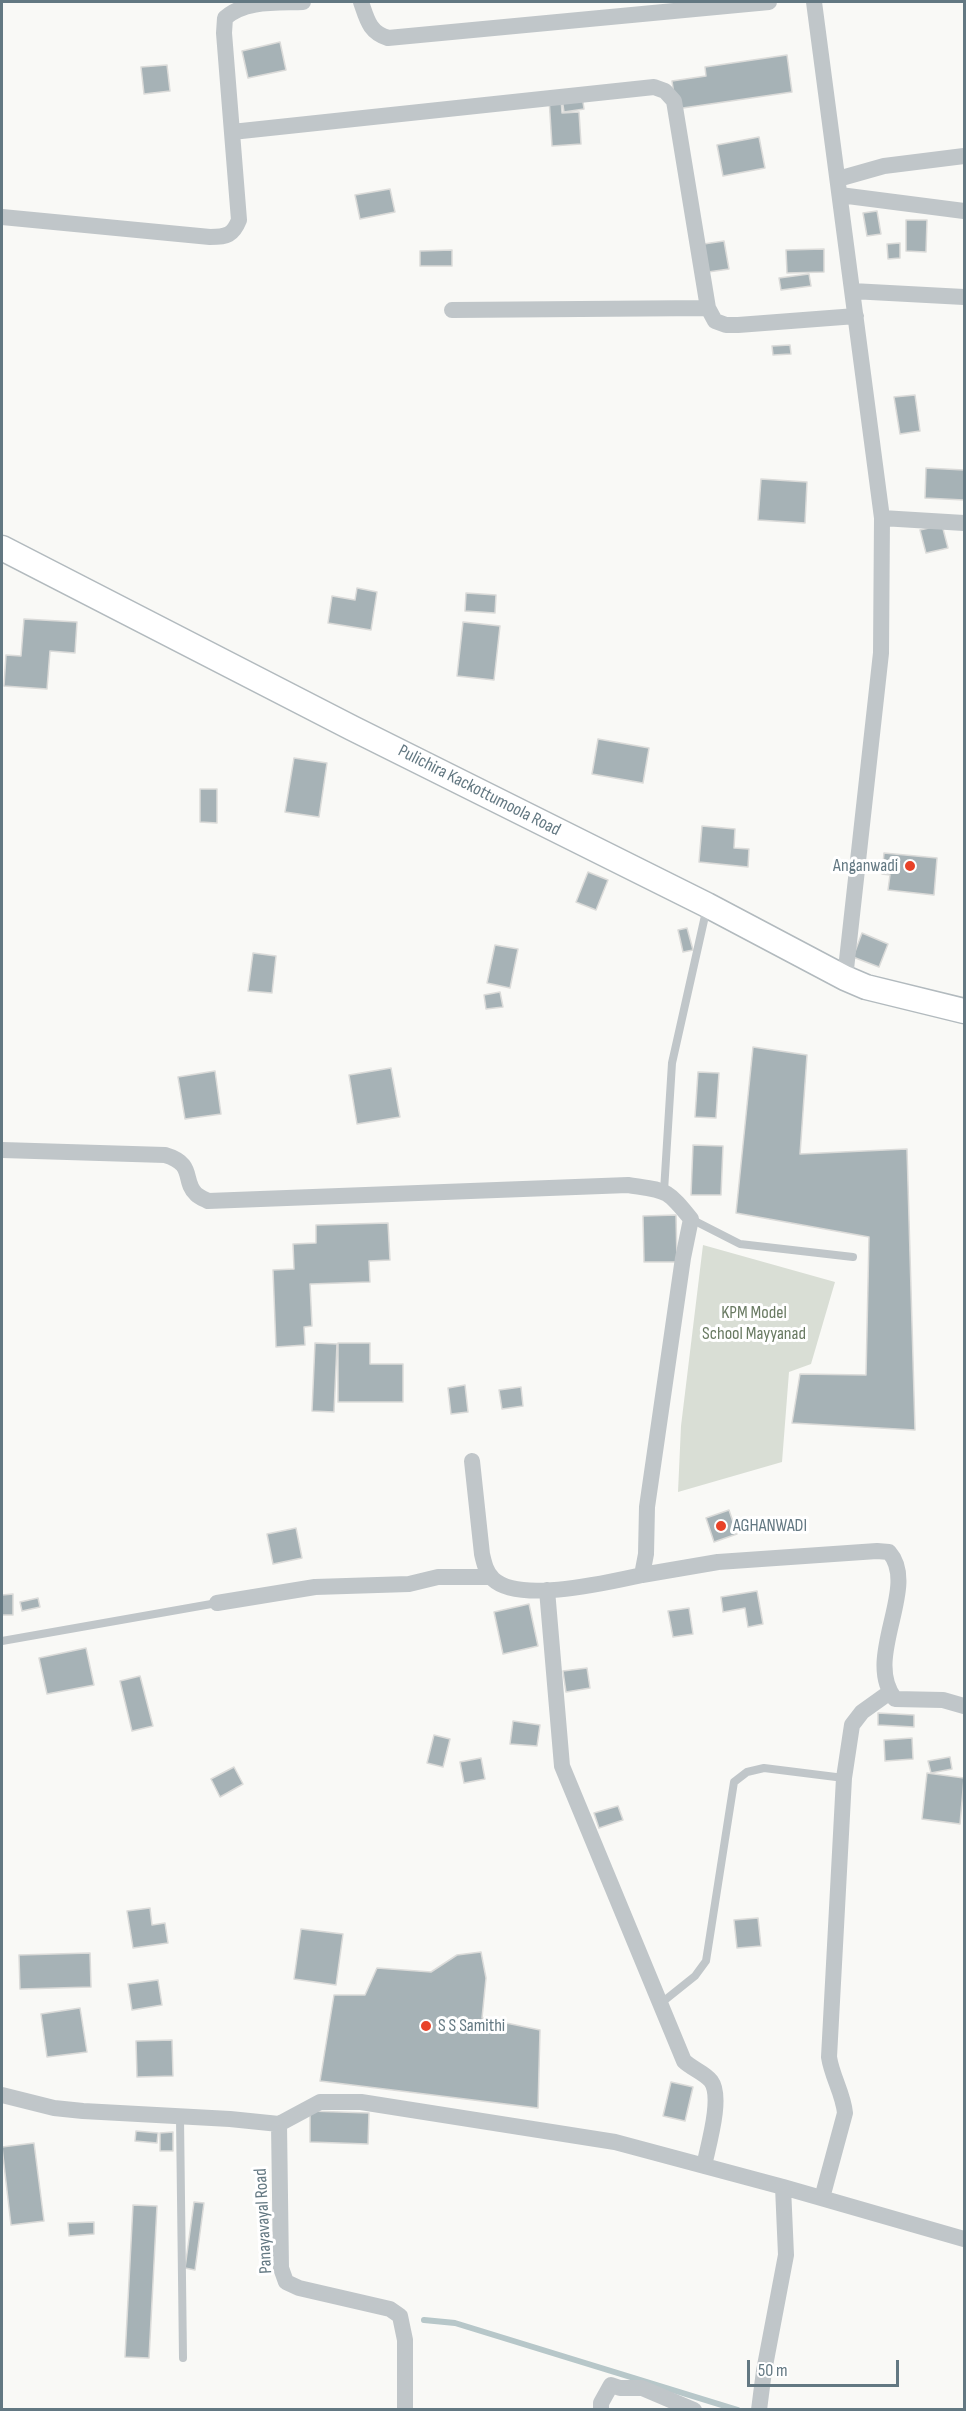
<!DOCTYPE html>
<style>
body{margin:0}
#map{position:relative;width:966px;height:2411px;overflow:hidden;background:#f9f9f6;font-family:"Sofia Sans Condensed",sans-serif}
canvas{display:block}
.frame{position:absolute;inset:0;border:3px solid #637882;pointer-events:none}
.scale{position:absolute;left:747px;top:2360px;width:152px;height:27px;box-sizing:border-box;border:3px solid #637882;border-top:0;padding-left:8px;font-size:18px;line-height:21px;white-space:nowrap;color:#637882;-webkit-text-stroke:4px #fff;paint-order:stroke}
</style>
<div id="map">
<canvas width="966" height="2411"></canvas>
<div class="frame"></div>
<div class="scale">50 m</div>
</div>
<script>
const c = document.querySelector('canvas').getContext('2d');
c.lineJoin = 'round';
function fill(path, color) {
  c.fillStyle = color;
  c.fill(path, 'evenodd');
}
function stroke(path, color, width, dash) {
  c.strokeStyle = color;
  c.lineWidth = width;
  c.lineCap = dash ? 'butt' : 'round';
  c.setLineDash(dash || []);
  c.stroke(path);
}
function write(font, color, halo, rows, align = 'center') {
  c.font = font + ' "Sofia Sans Condensed",sans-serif';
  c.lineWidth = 6;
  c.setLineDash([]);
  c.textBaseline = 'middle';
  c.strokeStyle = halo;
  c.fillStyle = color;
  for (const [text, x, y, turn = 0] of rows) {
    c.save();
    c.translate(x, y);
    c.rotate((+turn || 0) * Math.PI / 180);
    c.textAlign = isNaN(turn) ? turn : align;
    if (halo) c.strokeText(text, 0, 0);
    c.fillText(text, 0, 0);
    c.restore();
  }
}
fill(new Path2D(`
 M 703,1245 L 835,1282 L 811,1364 L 789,1372 L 782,1462 L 678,1492 L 681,1426 Z`), '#d9ded5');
stroke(new Path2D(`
 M 424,2320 L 455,2323 L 738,2410`), '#b7c7c9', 6);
const building = new Path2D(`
 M 280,42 L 286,70 L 248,78 L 242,51 Z
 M 787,55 L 792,92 L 676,109 L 672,81 L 706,76 L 705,67 Z
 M 167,65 L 170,91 L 144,94 L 141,67 Z
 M 582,95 L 584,109 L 564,112 L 562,98 Z
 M 549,98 L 561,98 L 562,113 L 579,112 L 581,144 L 552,146 Z
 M 759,137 L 765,168 L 723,176 L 717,145 Z
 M 390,189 L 395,212 L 360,219 L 355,195 Z
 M 877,211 L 881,234 L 867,236 L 863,213 Z
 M 906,220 L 927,220 L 926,252 L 906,251 Z
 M 724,241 L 729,269 L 701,273 L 697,245 Z
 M 900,243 L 900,258 L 888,259 L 887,244 Z
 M 824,249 L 824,272 L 787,273 L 786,250 Z
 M 452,250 L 452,266 L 420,266 L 420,251 Z
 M 809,274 L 811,286 L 781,290 L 779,278 Z
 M 790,345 L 791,354 L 773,355 L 772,346 Z
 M 915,395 L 920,431 L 900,434 L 894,397 Z
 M 926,468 L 964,470 L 964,500 L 925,498 Z
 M 761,479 L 807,482 L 805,523 L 758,520 Z
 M 942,525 L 948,548 L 926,553 L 920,530 Z
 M 357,588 L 377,592 L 371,630 L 328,623 L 332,596 L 355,600 Z
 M 466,593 L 496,595 L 495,613 L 465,611 Z
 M 24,619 L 77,622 L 75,653 L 50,651 L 47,689 L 4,686 L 6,655 L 21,656 Z
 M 463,622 L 500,626 L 494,680 L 457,676 Z
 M 598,739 L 649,748 L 643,783 L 592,774 Z
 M 294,758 L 327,763 L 319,817 L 285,812 Z
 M 200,789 L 217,789 L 217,823 L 200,822 Z
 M 702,826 L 735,829 L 734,848 L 749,849 L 748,867 L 699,862 Z
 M 884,853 L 937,858 L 934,895 L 888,890 L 890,875 L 882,874 Z
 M 588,872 L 608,880 L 596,910 L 576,902 Z
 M 687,928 L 693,950 L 683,952 L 678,930 Z
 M 862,933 L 888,944 L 879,967 L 853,957 Z
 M 495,945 L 518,949 L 510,988 L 487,983 Z
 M 253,953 L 276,956 L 272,993 L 248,991 Z
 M 500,992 L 503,1007 L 486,1009 L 484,995 Z
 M 753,1047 L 807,1055 L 800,1154 L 907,1149 L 915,1430 L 792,1423 L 800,1374 L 866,1375 L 869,1237 L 736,1213 Z
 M 391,1068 L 400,1117 L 357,1124 L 349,1075 Z
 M 215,1071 L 221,1114 L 185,1119 L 178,1077 Z
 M 698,1072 L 719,1073 L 716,1118 L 695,1117 Z
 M 693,1145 L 723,1146 L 721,1195 L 691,1195 Z
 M 676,1215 L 677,1262 L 644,1262 L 643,1216 Z
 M 388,1223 L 390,1260 L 369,1261 L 370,1282 L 310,1284 L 312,1326 L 304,1327 L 305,1345 L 276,1347 L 273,1270 L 294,1269 L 293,1244 L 316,1243 L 316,1225 Z
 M 315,1343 L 337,1344 L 334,1412 L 312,1411 Z
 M 338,1343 L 370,1343 L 370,1364 L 403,1364 L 403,1402 L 338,1402 Z
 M 465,1385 L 468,1412 L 451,1414 L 448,1388 Z
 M 521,1387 L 523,1406 L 502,1409 L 499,1390 Z
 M 729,1510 L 737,1534 L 714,1542 L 706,1518 Z
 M 296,1528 L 302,1558 L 273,1564 L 267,1534 Z
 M 757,1591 L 763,1624 L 748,1627 L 745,1608 L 723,1612 L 721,1597 Z
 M 13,1594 L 13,1615 L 2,1615 L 2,1595 Z
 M 38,1598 L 40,1607 L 22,1611 L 20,1602 Z
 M 529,1604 L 538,1646 L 503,1654 L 494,1612 Z
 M 689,1608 L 693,1634 L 673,1637 L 668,1611 Z
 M 86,1648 L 94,1685 L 47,1694 L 39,1658 Z
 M 587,1668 L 590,1688 L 566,1692 L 563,1671 Z
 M 140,1676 L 153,1726 L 132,1731 L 120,1681 Z
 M 878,1713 L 914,1715 L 914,1727 L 878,1725 Z
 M 513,1721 L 540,1725 L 537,1746 L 510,1744 Z
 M 434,1735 L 450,1739 L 443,1767 L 427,1763 Z
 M 912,1738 L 913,1759 L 885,1761 L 884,1740 Z
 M 950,1757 L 952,1769 L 931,1773 L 928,1761 Z
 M 481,1758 L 485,1779 L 464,1783 L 460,1762 Z
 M 234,1767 L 243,1784 L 220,1797 L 211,1779 Z
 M 927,1773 L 964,1778 L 960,1824 L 922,1819 Z
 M 618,1806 L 623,1820 L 599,1828 L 594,1813 Z
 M 150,1908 L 152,1925 L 165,1923 L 168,1943 L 133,1948 L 127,1911 Z
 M 758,1918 L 761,1946 L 737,1948 L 734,1920 Z
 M 301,1929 L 343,1934 L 336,1985 L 294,1979 Z
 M 481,1952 L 486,1978 L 482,2018 L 540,2030 L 538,2108 L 320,2081 L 334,1995 L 365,1995 L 377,1968 L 431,1972 L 457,1955 Z
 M 90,1953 L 91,1987 L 20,1989 L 19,1955 Z
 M 158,1980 L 162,2005 L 132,2010 L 128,1984 Z
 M 80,2008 L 87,2052 L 47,2057 L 41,2014 Z
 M 172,2040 L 173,2076 L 137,2077 L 136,2041 Z
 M 671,2082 L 693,2087 L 685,2121 L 663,2116 Z
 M 310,2111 L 369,2113 L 368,2144 L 310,2142 Z
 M 136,2131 L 158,2133 L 157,2143 L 135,2141 Z
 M 173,2132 L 173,2151 L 160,2151 L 160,2133 Z
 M 34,2143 L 44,2221 L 11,2225 L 2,2147 Z
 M 194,2202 L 204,2203 L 195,2270 L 185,2268 Z
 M 133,2205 L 157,2206 L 149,2358 L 125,2357 Z
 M 94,2222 L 94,2234 L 69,2236 L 68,2223 Z`);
fill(building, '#a6b2b6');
stroke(building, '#dbdbd9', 1.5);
const secondary = new Path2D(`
 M 2,548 L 352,728 L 707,905 L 845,978 L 866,987 L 964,1011`);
stroke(secondary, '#b2babe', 27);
stroke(new Path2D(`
 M 664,1191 L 672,1063 L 707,907
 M 691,1219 L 740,1244 L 853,1257
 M 2,1641 L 217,1603
 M 660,2004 L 695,1976 L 706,1961 L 734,1782 L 747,1772 L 764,1768 L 844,1778
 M 180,2118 L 183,2358`), '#c0c6c9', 8);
stroke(new Path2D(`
 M 361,2 C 367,19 369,32 388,38 L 769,2
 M 814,2 L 882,518 L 881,653 L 845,978
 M 232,132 L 654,87 L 665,91 L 674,101 L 708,308 L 715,321 L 726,325 L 738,325 L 856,316
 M 838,179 L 884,166 L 964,156
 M 840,195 L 964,211
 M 2,217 L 210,237 C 227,237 233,235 239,220 L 224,33 L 225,18 C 245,0 277,3 303,2
 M 852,291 L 964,297
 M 452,310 L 708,308
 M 882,518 L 964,523
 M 2,1150 L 165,1155 C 196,1164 182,1181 196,1194 C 199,1197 204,1199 208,1201 L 628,1185 C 667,1191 666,1188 691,1219 L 683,1258 L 647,1507 L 646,1554 L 642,1575 L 718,1562 L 877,1551 L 889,1552 C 920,1587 862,1658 895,1699 L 943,1700 L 964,1706
 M 472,1461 L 482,1554 C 484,1563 486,1572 493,1579 C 519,1604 609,1582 642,1575
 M 547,1590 L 562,1766 L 684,2061 C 691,2068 705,2073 711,2081 C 723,2097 708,2146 704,2166
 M 217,1603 L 315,1587 L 409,1584 L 438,1577 L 491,1577
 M 2,2095 L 54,2108 L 83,2111 L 230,2119 L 279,2124 L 320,2102 L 361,2102 L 615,2142 L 783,2187 L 786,2255 L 764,2371 L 759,2410
 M 279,2124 L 281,2268 L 286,2282 L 299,2288 L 390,2309 L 400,2316 L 405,2340 L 405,2410
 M 783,2187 L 964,2239
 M 822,2198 L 845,2113 C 843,2093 832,2077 829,2057 L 844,1778 L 852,1725 L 862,1712 L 890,1692
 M 601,2410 L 601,2403 L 611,2385 L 620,2388 L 642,2388 L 694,2410`), '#c0c6c9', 16);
stroke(secondary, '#fff', 24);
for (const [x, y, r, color] of [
 [910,866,6,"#e84228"],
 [721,1526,6,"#e84228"],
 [426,2026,6,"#e84228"]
]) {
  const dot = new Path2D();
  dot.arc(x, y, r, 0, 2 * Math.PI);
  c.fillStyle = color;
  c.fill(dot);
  stroke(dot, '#fff', 2);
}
write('18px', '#637882', '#fff', [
 ["Pulichira Kackottumoola Road",479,791,27],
 ["Panayavayal Road",264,2221,-93]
]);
write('18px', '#637882', '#fff', [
 ["Anganwadi",898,866,"right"],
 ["AGHANWADI",733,1526],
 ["S S Samithi",438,2026]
], 'left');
write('18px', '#697a62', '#fff', [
 ["KPM Model",754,1313],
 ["School Mayyanad",754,1334]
]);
</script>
